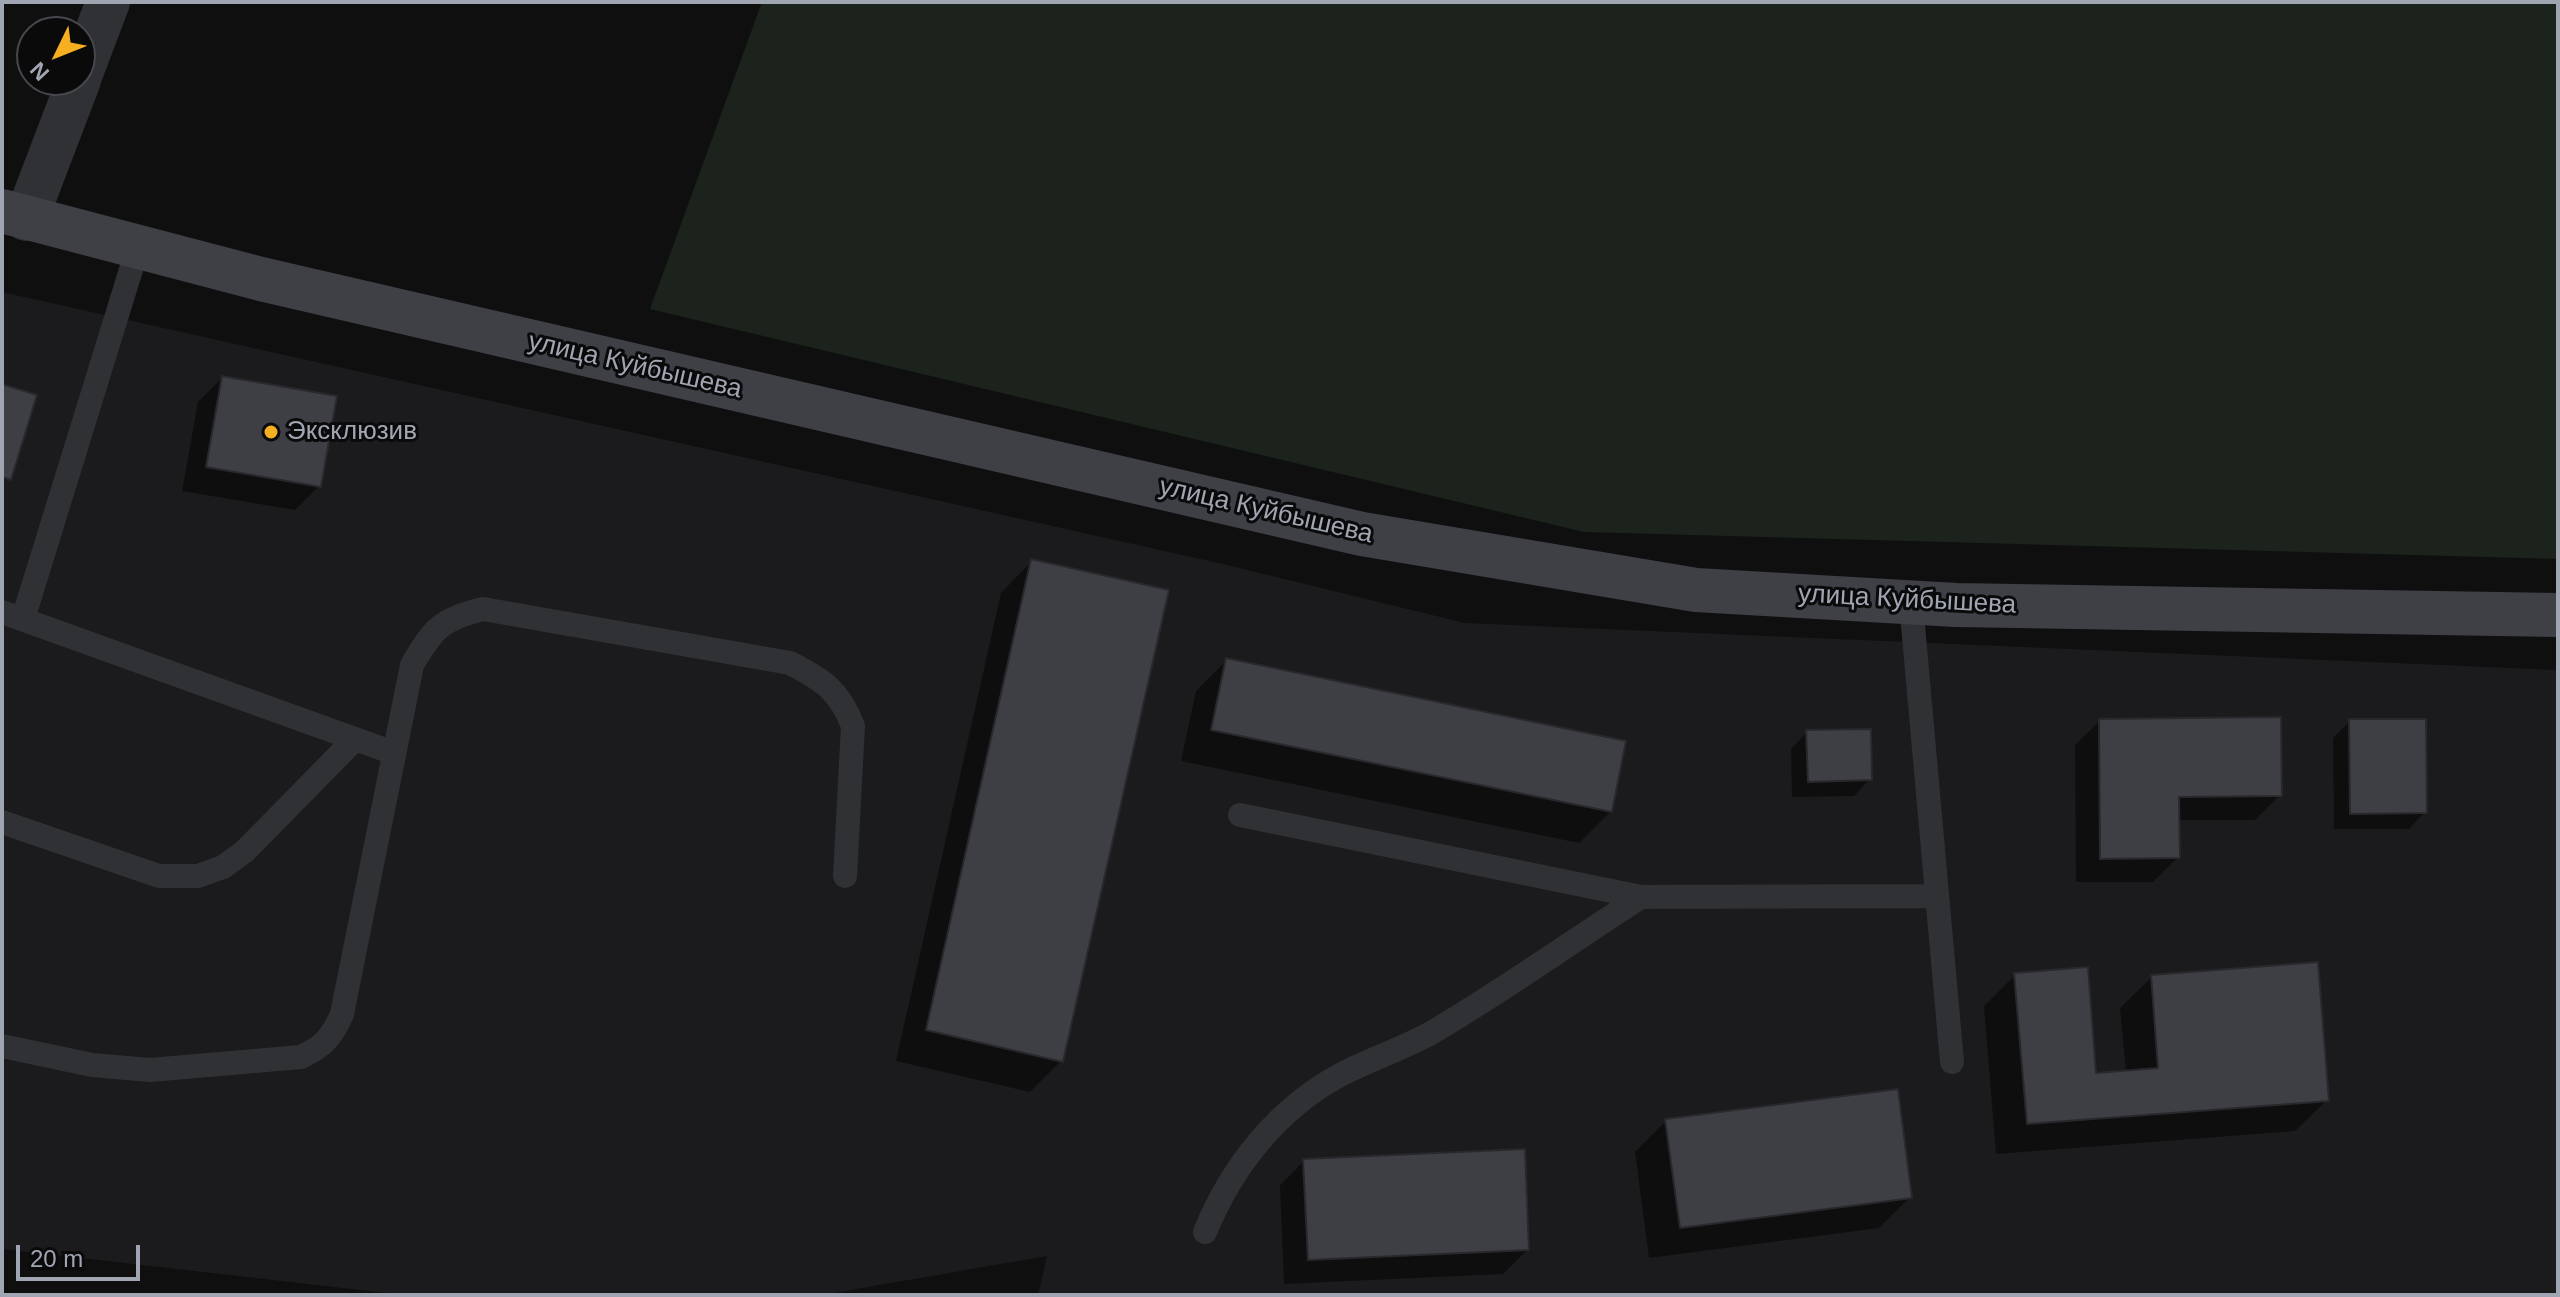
<!DOCTYPE html>
<meta charset="utf-8">
<style>
body{margin:0}
#map{position:relative;width:2560px;height:1297px;overflow:hidden;background:#0f0f10;font-family:Helvetica,sans-serif}
canvas{display:block}
.frame{position:absolute;inset:0;border:4px solid #a0a5b2;pointer-events:none}
.north{position:absolute;left:16px;top:16px;width:80px;height:80px;box-sizing:border-box;background:#0a0a0b;border:2px solid #46484e;border-radius:50%;rotate:227deg;font-size:22px;font-weight:700;line-height:32px;text-align:center;color:#a0a5b2}
.north::after{content:'';display:block;margin:auto;width:28px;height:36px;background:#f6af21;clip-path:polygon(50% 0,100% 100%,50% 72%,0 100%)}
.scale{position:absolute;left:16px;top:1245px;width:124px;height:36px;box-sizing:border-box;border:4px solid #a0a5b2;border-top:0;padding-left:10px;font-size:24px;line-height:28px;white-space:nowrap;color:#a0a5b2;-webkit-text-stroke:6px #0a0a0b;paint-order:stroke}
</style>
<div id="map">
<canvas width="2560" height="1297"></canvas>
<div class="frame"></div>
<div class="north">N</div>
<div class="scale">20 m</div>
</div>
<script>
const c = document.querySelector('canvas').getContext('2d');
c.lineJoin = 'round';
function fill(path, color) {
  c.fillStyle = color;
  c.fill(path, 'evenodd');
}
function stroke(path, color, width, dash) {
  c.strokeStyle = color;
  c.lineWidth = width;
  c.lineCap = dash ? 'butt' : 'round';
  c.setLineDash(dash || []);
  c.stroke(path);
}
function write(font, color, halo, rows, align = 'center') {
  c.font = font + ' Helvetica,sans-serif';
  c.lineWidth = 6;
  c.setLineDash([]);
  c.textBaseline = 'middle';
  c.strokeStyle = halo;
  c.fillStyle = color;
  for (const [text, x, y, turn = 0] of rows) {
    c.save();
    c.translate(x, y);
    c.rotate((+turn || 0) * Math.PI / 180);
    c.textAlign = isNaN(turn) ? turn : align;
    if (halo) c.strokeText(text, 0, 0);
    c.fillText(text, 0, 0);
    c.restore();
  }
}
fill(new Path2D(`
 M 2,292 L 1223,564 L 1465,623 L 2558,670 L 2558,1295 L 1038,1295 L 1047,1256 L 822,1295 L 404,1295 L 2,1249 Z`), '#1b1b1d');
fill(new Path2D(`
 M 762,2 L 2558,2 L 2558,559 L 1584,532 L 650,309 Z`), '#1b231c');
fill(new Path2D(`
 M 222,378 L 319,486 L 295,510 L 182,491 L 198,402 Z
 M 1032,561 L 1061,1061 L 1030,1092 L 896,1061 L 1001,593 Z
 M 1227,660 L 1610,812 L 1579,843 L 1181,761 L 1196,691 Z
 M 2100,721 L 2280,795 L 2255,820 L 2178,820 L 2178,857 L 2153,882 L 2076,882 L 2075,745 Z
 M 2350,721 L 2425,812 L 2409,829 L 2334,829 L 2333,738 Z
 M 1807,732 L 1870,779 L 1854,796 L 1792,797 L 1791,749 Z
 M 2015,975 L 2094,1075 L 2126,1073 L 2120,1008 L 2152,977 L 2327,1100 L 2295,1131 L 1996,1154 L 1984,1006 Z
 M 1666,1121 L 1910,1197 L 1879,1228 L 1649,1258 L 1635,1152 Z
 M 1304,1161 L 1527,1250 L 1503,1274 L 1284,1284 L 1280,1185 Z`), '#0007');
const building = new Path2D(`
 M 222,376 L 337,396 L 321,487 L 206,467 Z
 M 2,384 L 37,395 L 11,480 L 2,477 Z
 M 1031,559 L 1169,590 L 1063,1062 L 926,1030 Z
 M 1226,658 L 1626,741 L 1612,812 L 1211,730 Z
 M 2281,717 L 2282,796 L 2179,797 L 2180,858 L 2100,859 L 2099,719 Z
 M 2349,719 L 2426,719 L 2427,813 L 2350,814 Z
 M 1871,729 L 1872,780 L 1808,782 L 1806,730 Z
 M 2318,962 L 2329,1101 L 2027,1124 L 2014,973 L 2088,967 L 2096,1073 L 2158,1068 L 2151,975 Z
 M 1898,1089 L 1912,1198 L 1680,1228 L 1665,1119 Z
 M 1525,1149 L 1529,1250 L 1308,1260 L 1303,1159 Z`);
fill(building, '#3e3f44');
stroke(building, '#29292d', 2);
stroke(new Path2D(`
 M 1911,603 L 1952,1062
 M 2,612 L 394,753
 M 23,619 L 138,247
 M 1240,815 L 1641,897 L 1937,896
 M 2,822 L 159,876 L 198,876 L 223,867 L 245,851 L 355,739
 M 2,1046 L 92,1065 L 150,1070 L 301,1057 C 323,1047 332,1037 342,1014 L 412,665 C 433,629 441,619 483,609 L 790,663 C 823,680 839,690 853,726 L 845,876
 M 1205,1232 C 1232,1166 1278,1108 1342,1074 C 1371,1059 1402,1049 1431,1033 C 1503,991 1571,942 1641,897`), '#303135', 24);
stroke(new Path2D(`
 M 80,76 L 108,2
 M 26,219 L 79,80`), '#303135', 44);
stroke(new Path2D(`
 M 2,211 L 261,279 L 1362,534 L 1696,590 L 1956,605 L 2558,615`), '#3e4046', 44);
for (const [x, y, r, color] of [
 [271,432,8,"#f6af21"]
]) {
  const dot = new Path2D();
  dot.arc(x, y, r, 0, 2 * Math.PI);
  c.fillStyle = color;
  c.fill(dot);
  stroke(dot, '#0a0a0b', 3);
}
write('26px', '#a0a5b2', '#0a0a0b', [
 ["улица Куйбышева",635,366,13],
 ["улица Куйбышева",1266,511,13],
 ["улица Куйбышева",1907,600,3]
]);
write('26px', '#a0a5b2', '#0a0a0b', [
 ["Эксклюзив",287,432]
], 'left');
</script>
